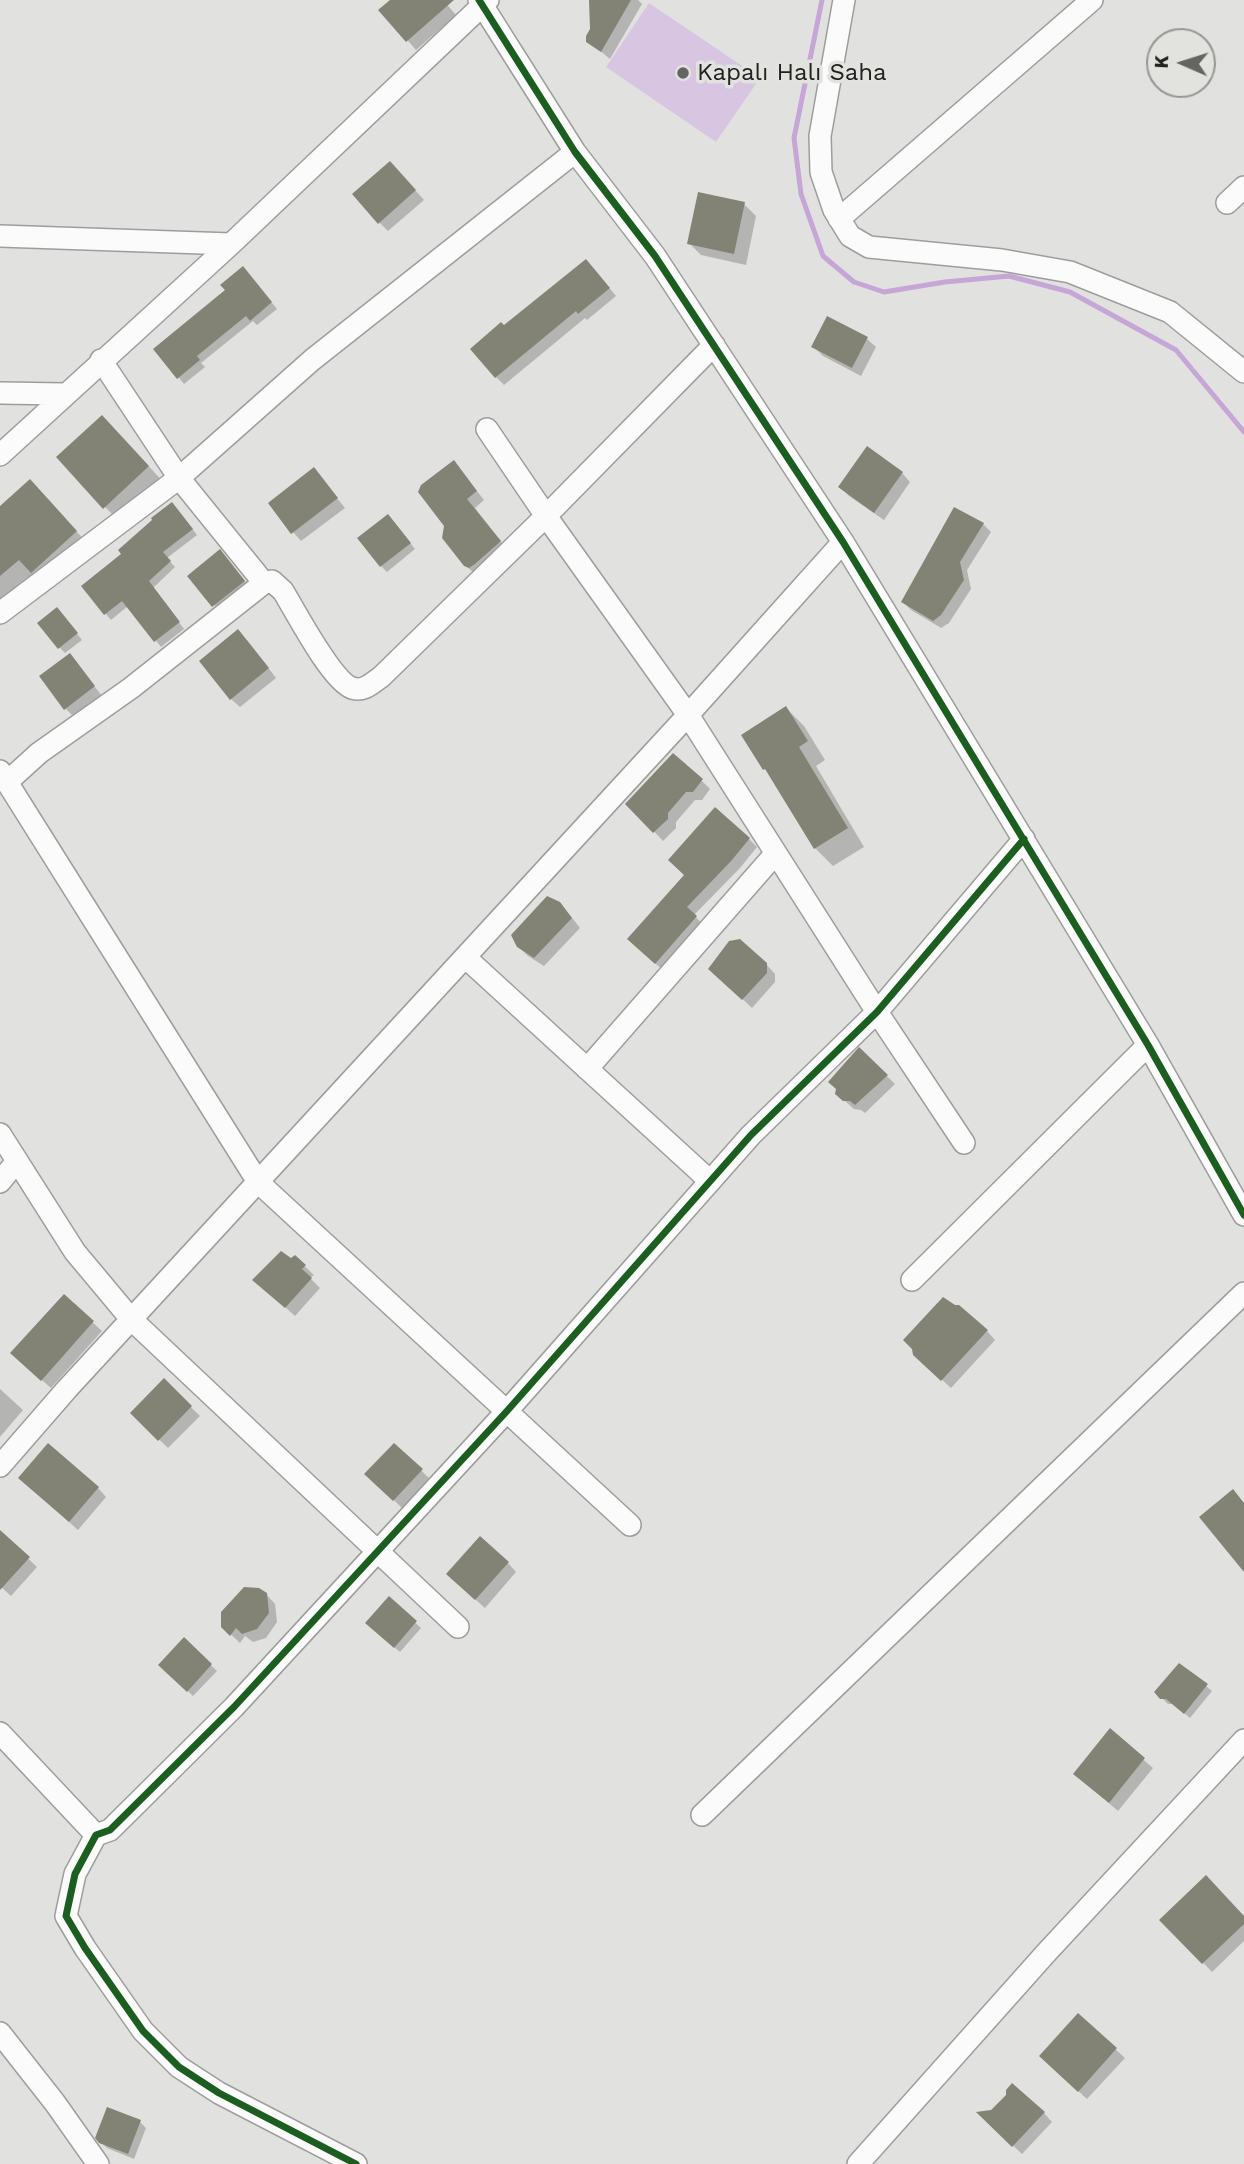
<!DOCTYPE html>
<meta charset="utf-8">
<style>
body{margin:0}
#map{position:relative;width:1244px;height:2164px;overflow:hidden;background:#e1e2e0;font-family:"Work Sans",sans-serif}
canvas{display:block}
.north{position:absolute;left:1146px;top:28px;width:70px;height:70px;box-sizing:border-box;background:#e2e3df;border:2px solid #959593;border-radius:50%;rotate:273deg;font-size:19px;font-weight:700;line-height:28px;text-align:center;color:#212120}
.north::after{content:'';display:block;margin:auto;width:24px;height:32px;background:#646563;clip-path:polygon(50% 0,100% 100%,50% 72%,0 100%)}
</style>
<div id="map">
<canvas width="1244" height="2164"></canvas>
<div class="north">K</div>
</div>
<script>
const c = document.querySelector('canvas').getContext('2d');
c.lineJoin = 'round';
function fill(path, color) {
  c.fillStyle = color;
  c.fill(path, 'evenodd');
}
function stroke(path, color, width, dash) {
  c.strokeStyle = color;
  c.lineWidth = width;
  c.lineCap = dash ? 'butt' : 'round';
  c.setLineDash(dash || []);
  c.stroke(path);
}
function write(font, color, halo, rows, align = 'center') {
  c.font = font + ' "Work Sans",sans-serif';
  c.lineWidth = 7;
  c.setLineDash([]);
  c.textBaseline = 'middle';
  c.strokeStyle = halo;
  c.fillStyle = color;
  for (const [text, x, y, turn = 0] of rows) {
    c.save();
    c.translate(x, y);
    c.rotate((+turn || 0) * Math.PI / 180);
    c.textAlign = isNaN(turn) ? turn : align;
    if (halo) c.strokeText(text, 0, 0);
    c.fillText(text, 0, 0);
    c.restore();
  }
}
fill(new Path2D(`
 M 649,3 L 760,78 L 716,142 L 606,67 Z`), '#d8c5e1');
fill(new Path2D(`
 M 392,0 L 443,0 L 456,15 L 416,50 L 381,10 Z
 M 591,0 L 638,0 L 642,4 L 610,59 L 588,41 L 592,30 Z
 M 399,172 L 424,200 L 388,231 L 379,222 Z
 M 744,204 L 756,216 L 746,265 L 701,255 L 689,243 Z
 M 594,269 L 616,296 L 587,320 L 585,318 L 504,385 L 496,377 L 504,327 Z
 M 248,274 L 277,309 L 257,325 L 253,321 L 201,363 L 205,367 L 184,384 L 156,349 Z
 M 867,339 L 876,347 L 861,376 L 823,356 L 814,347 Z
 M 120,435 L 166,485 L 123,525 L 105,507 Z
 M 454,462 L 484,500 L 475,508 L 508,551 L 475,574 L 465,565 Z
 M 314,470 L 345,508 L 301,541 L 293,532 Z
 M 902,473 L 910,482 L 884,520 L 849,496 L 840,487 Z
 M 48,499 L 93,550 L 50,590 L 38,577 L 0,610 L 0,509 Z
 M 177,509 L 197,535 L 167,558 L 175,567 L 153,588 L 184,629 L 161,647 L 128,606 L 111,620 L 83,587 Z
 M 393,521 L 415,549 L 387,572 L 381,566 Z
 M 983,524 L 991,532 L 967,570 L 971,589 L 949,623 L 941,628 L 911,610 L 903,602 Z
 M 228,560 L 253,591 L 223,615 L 190,576 Z
 M 62,615 L 82,640 L 65,653 L 60,648 Z
 M 247,640 L 276,678 L 240,707 L 231,699 Z
 M 70,655 L 102,696 L 74,717 L 65,708 Z
 M 786,708 L 804,726 L 825,760 L 816,766 L 864,847 L 833,866 L 815,848 L 772,776 L 765,769 Z
 M 701,780 L 710,789 L 702,800 L 695,800 L 676,822 L 676,828 L 663,841 L 628,804 Z
 M 749,839 L 757,847 L 740,868 L 694,915 L 704,926 L 664,971 L 637,947 Z
 M 569,914 L 580,928 L 544,966 L 528,956 L 518,946 Z
 M 766,964 L 775,974 L 775,982 L 752,1008 L 710,968 Z
 M 860,1050 L 895,1084 L 865,1113 L 861,1110 L 854,1109 L 837,1094 Z
 M 295,1257 L 314,1275 L 310,1278 L 320,1288 L 295,1316 L 264,1288 Z
 M 64,1296 L 102,1331 L 51,1388 L 21,1362 Z
 M 987,1331 L 995,1340 L 951,1388 L 924,1363 Z
 M 164,1381 L 200,1416 L 168,1448 L 132,1413 Z
 M 0,1389 L 23,1410 L 0,1437 Z
 M 395,1445 L 430,1479 L 403,1509 L 367,1474 Z
 M 29,1486 L 98,1488 L 106,1497 L 78,1530 Z
 M 0,1532 L 37,1567 L 11,1596 L 0,1586 Z
 M 508,1563 L 516,1572 L 485,1608 L 457,1583 Z
 M 266,1594 L 275,1604 L 277,1622 L 266,1638 L 253,1642 L 245,1636 L 240,1643 L 222,1626 Z
 M 389,1599 L 421,1628 L 400,1652 L 373,1629 Z
 M 184,1640 L 217,1671 L 193,1696 L 161,1665 Z
 M 1206,1686 L 1212,1691 L 1190,1718 L 1173,1704 L 1168,1704 L 1156,1692 Z
 M 1110,1731 L 1153,1768 L 1118,1811 L 1075,1774 Z
 M 1244,1918 L 1244,1941 L 1212,1972 L 1162,1920 Z
 M 1078,2015 L 1125,2058 L 1087,2099 L 1050,2065 Z
 M 1044,2113 L 1052,2122 L 1022,2154 L 979,2114 Z
 M 140,2122 L 146,2128 L 134,2159 L 107,2148 L 101,2142 Z`), '#0003');
stroke(new Path2D(`
 M 822,0 L 794,138 L 801,194 L 823,256 L 854,282 L 884,292 L 945,282 L 1009,276 L 1070,292 L 1176,350 L 1244,432`), '#c6a5d7', 5);
fill(new Path2D(`
 M 390,0 L 454,0 L 406,42 L 378,10 Z
 M 589,0 L 631,0 L 601,52 L 586,42 L 586,36 L 590,29 Z
 M 390,161 L 416,190 L 378,224 L 352,194 Z
 M 698,192 L 745,202 L 734,254 L 687,244 Z
 M 586,259 L 610,288 L 578,314 L 576,311 L 495,378 L 470,349 L 501,322 L 504,325 Z
 M 243,266 L 272,302 L 250,321 L 246,316 L 197,356 L 200,360 L 177,379 L 153,349 L 225,290 L 220,285 Z
 M 827,316 L 868,337 L 852,368 L 811,347 Z
 M 102,415 L 149,466 L 103,509 L 56,457 Z
 M 867,446 L 903,472 L 874,513 L 838,487 Z
 M 454,460 L 477,491 L 467,499 L 501,541 L 475,564 L 469,568 L 464,566 L 442,538 L 444,526 L 418,492 L 421,485 Z
 M 314,467 L 338,498 L 291,534 L 268,503 Z
 M 30,479 L 77,531 L 31,573 L 19,560 L 0,576 L 0,506 Z
 M 172,502 L 193,529 L 163,552 L 171,561 L 149,581 L 180,622 L 154,642 L 122,601 L 104,615 L 81,586 L 121,554 L 118,550 L 152,520 L 151,518 Z
 M 954,507 L 984,523 L 960,562 L 964,580 L 941,615 L 933,621 L 901,602 Z
 M 388,514 L 411,543 L 380,567 L 357,538 Z
 M 220,549 L 245,581 L 212,607 L 187,576 Z
 M 57,607 L 78,633 L 58,649 L 37,623 Z
 M 238,629 L 269,668 L 230,700 L 199,661 Z
 M 70,653 L 95,686 L 64,710 L 39,676 Z
 M 786,706 L 808,741 L 799,747 L 848,828 L 814,849 L 765,769 L 763,770 L 741,735 Z
 M 673,753 L 703,779 L 693,792 L 686,792 L 668,813 L 668,819 L 653,833 L 625,804 Z
 M 715,807 L 750,838 L 732,860 L 687,907 L 697,916 L 655,964 L 627,939 L 684,875 L 668,860 Z
 M 547,896 L 560,902 L 572,918 L 534,958 L 517,947 L 511,935 Z
 M 740,939 L 767,963 L 767,973 L 742,1000 L 708,969 L 729,941 Z
 M 859,1047 L 888,1075 L 855,1105 L 850,1101 L 843,1101 L 835,1094 L 836,1089 L 828,1082 Z
 M 281,1251 L 291,1258 L 295,1255 L 306,1265 L 302,1269 L 312,1278 L 285,1308 L 252,1280 Z
 M 64,1294 L 94,1321 L 41,1381 L 10,1353 Z
 M 943,1297 L 955,1305 L 959,1305 L 988,1330 L 941,1381 L 913,1355 L 912,1349 L 903,1340 Z
 M 164,1378 L 192,1406 L 158,1441 L 130,1413 Z
 M 48,1443 L 99,1487 L 69,1522 L 18,1478 Z
 M 394,1443 L 423,1469 L 393,1501 L 364,1474 Z
 M 1233,1489 L 1244,1503 L 1244,1572 L 1199,1517 Z
 M 0,1530 L 30,1557 L 0,1590 Z
 M 480,1536 L 509,1562 L 475,1600 L 446,1574 Z
 M 244,1587 L 259,1588 L 267,1593 L 269,1613 L 257,1629 L 242,1634 L 236,1628 L 230,1636 L 221,1627 L 221,1612 Z
 M 389,1596 L 417,1621 L 394,1648 L 365,1623 Z
 M 184,1637 L 212,1664 L 187,1692 L 158,1665 Z
 M 1179,1663 L 1208,1684 L 1184,1714 L 1166,1699 L 1160,1699 L 1154,1692 Z
 M 1110,1728 L 1145,1758 L 1109,1803 L 1073,1774 Z
 M 1206,1875 L 1244,1916 L 1244,1924 L 1202,1964 L 1159,1920 Z
 M 1078,2013 L 1117,2048 L 1078,2092 L 1039,2056 Z
 M 1012,2083 L 1045,2112 L 1012,2147 L 976,2112 L 991,2110 L 1006,2095 L 1006,2090 Z
 M 107,2107 L 141,2120 L 128,2154 L 99,2143 L 95,2138 Z`), '#828374');
const minor = new Path2D(`
 M 479,0 L 575,152 L 655,256 L 843,542 L 1148,1045 L 1244,1215
 M 844,0 L 820,136 L 821,172 L 834,210 L 850,236 L 869,247 L 1002,260 L 1070,272 L 1170,312 L 1244,372
 M 1227,203 L 1244,187
 M 839,219 L 1092,0
 M 0,236 L 231,244
 M 101,360 L 179,478 L 264,583
 M 0,393 L 65,394
 M 487,429 L 546,516 L 688,715 L 877,1012 L 964,1143
 M 0,455 L 231,244 L 488,0
 M 0,613 L 179,478 L 312,360 L 575,152
 M 0,771 L 258,1182 L 630,1525
 M 7,782 L 39,753 L 131,688 L 264,583 L 272,581 L 283,591 C 296,612 331,680 352,688 C 364,692 372,683 381,677 L 546,516 L 714,345
 M 465,957 L 710,1181
 M 587,1069 L 776,853
 M 0,1134 L 75,1252 L 131,1319 L 458,1627
 M 0,1182 L 17,1161
 M 912,1280 L 1148,1045
 M 0,1466 L 67,1389 L 688,715 L 843,542
 M 0,1733 L 96,1835
 M 702,1815 L 1244,1293
 M 0,2033 L 55,2103 L 98,2164
 M 356,2164 L 219,2093 L 179,2067 L 143,2031 L 85,1948 L 66,1916 L 75,1874 L 96,1835 L 110,1830 L 234,1707 L 507,1411 L 751,1135 L 877,1012 L 1024,839
 M 858,2164 L 1047,1952 L 1244,1740`);
stroke(minor, '#9d9e9c', 24);
stroke(minor, '#fafbfa', 21);
stroke(new Path2D(`
 M 479,0 L 575,152 L 655,256 L 843,542 L 1148,1045 L 1244,1215
 M 356,2164 L 219,2093 L 179,2067 L 143,2031 L 85,1948 L 66,1916 L 75,1874 L 96,1835 L 110,1830 L 234,1707 L 507,1411 L 751,1135 L 877,1012 L 1024,839`), '#1b5e20', 7);
for (const [x, y, r, color] of [
 [683,73,7,"#646563"]
]) {
  const dot = new Path2D();
  dot.arc(x, y, r, 0, 2 * Math.PI);
  c.fillStyle = color;
  c.fill(dot);
  stroke(dot, '#e2e3df', 2.5);
}
write('24px', '#212120', '#e2e3df', [
 ["Kapalı Halı Saha",697,73]
], 'left');
</script>
